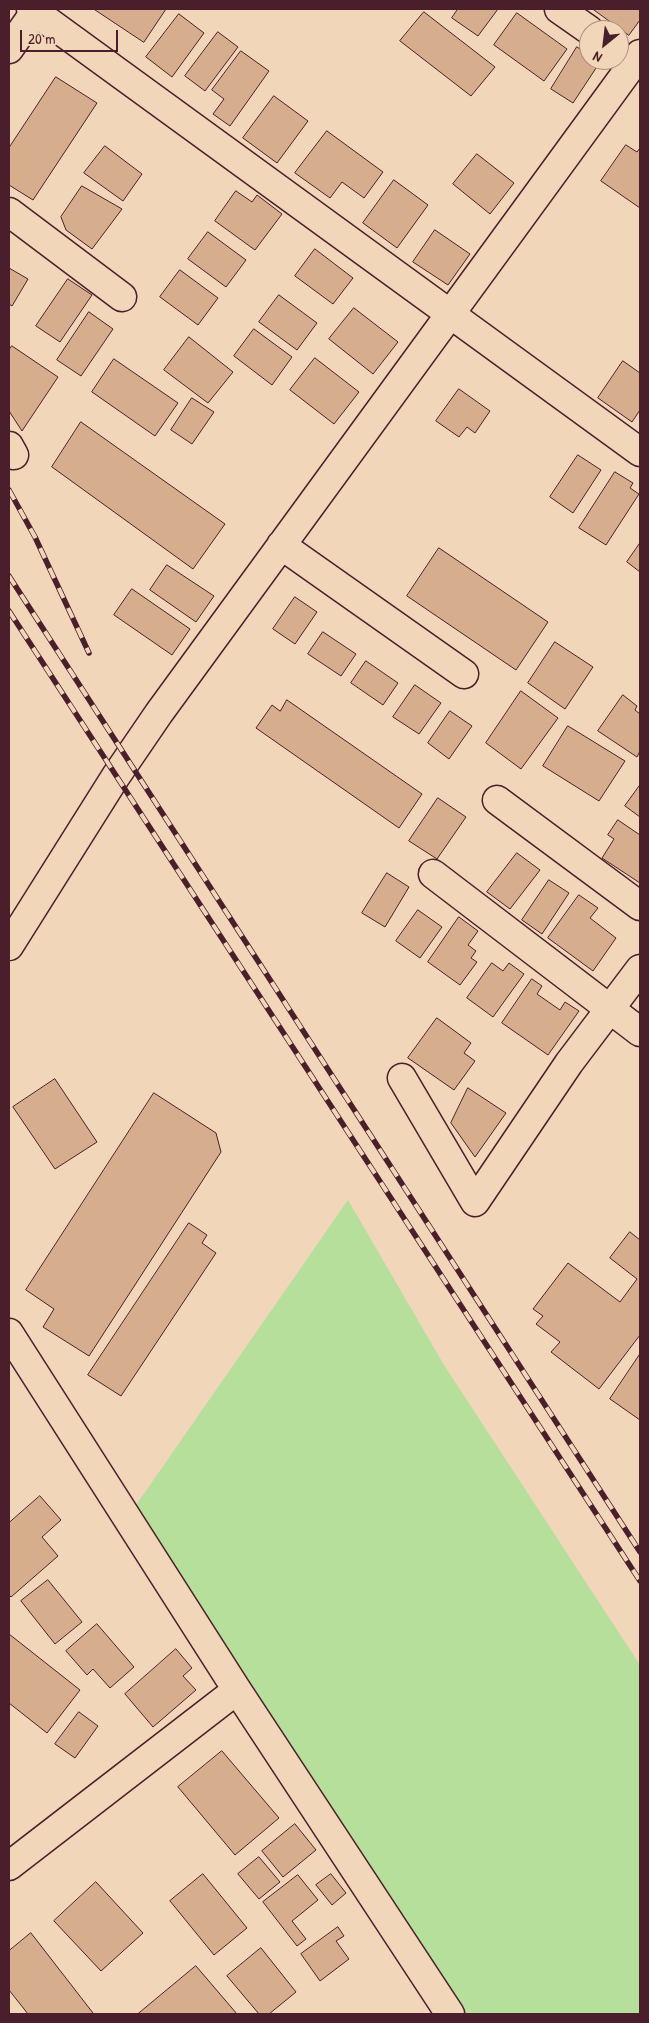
<!DOCTYPE html>
<style>
body{margin:0}
#map{position:relative;width:649px;height:2023px;overflow:hidden;background:#f2d6b9;font-family:"Patrick Hand",sans-serif}
canvas{display:block}
.frame{position:absolute;inset:0;border:10px solid #4a1f2b;pointer-events:none}
.north{position:absolute;left:579px;top:20px;width:50px;height:50px;box-sizing:border-box;background:#f2d6b9;border:1px solid #af8d80;border-radius:50%;rotate:209deg;font-size:14px;font-weight:700;line-height:20px;text-align:center;color:#4a1f2b}
.north::after{content:'';display:block;margin:auto;width:18px;height:22px;background:#4a1f2b;clip-path:polygon(50% 0,100% 100%,50% 72%,0 100%)}
.scale{position:absolute;left:20px;top:30px;width:98px;height:22px;box-sizing:border-box;border:2px solid #4a1f2b;border-top:0;padding-left:6px;font-size:15px;line-height:18px;white-space:nowrap;color:#4a1f2b;-webkit-text-stroke:4px #f2d6b9;paint-order:stroke}
</style>
<div id="map">
<canvas width="649" height="2023"></canvas>
<div class="frame"></div>
<div class="north">N</div>
<div class="scale">20 m</div>
</div>
<script>
const c = document.querySelector('canvas').getContext('2d');
c.lineJoin = 'round';
function fill(path, color) {
  c.fillStyle = color;
  c.fill(path, 'evenodd');
}
function stroke(path, color, width, dash) {
  c.strokeStyle = color;
  c.lineWidth = width;
  c.lineCap = dash ? 'butt' : 'round';
  c.setLineDash(dash || []);
  c.stroke(path);
}
fill(new Path2D(`
 M 348,1200 L 444,1365 L 640,1665 L 640,2014 L 450,2014 L 127,1518 Z`), '#b6df9c');
const building = new Path2D(`
 M 94,9 L 166,9 L 144,42 Z
 M 458,9 L 498,9 L 478,36 L 452,18 Z
 M 593,9 L 640,9 L 640,20 L 629,35 Z
 M 424,12 L 495,67 L 471,96 L 400,41 Z
 M 517,13 L 567,49 L 544,81 L 494,45 Z
 M 179,14 L 204,33 L 172,77 L 146,57 Z
 M 218,32 L 238,47 L 205,91 L 185,76 Z
 M 577,47 L 589,55 L 589,60 L 596,60 L 600,62 L 573,103 L 551,89 Z
 M 241,51 L 269,71 L 230,126 L 213,114 L 224,99 L 212,90 Z
 M 56,77 L 97,103 L 33,200 L 9,185 L 9,148 Z
 M 274,96 L 308,121 L 277,163 L 243,138 Z
 M 327,131 L 383,172 L 364,198 L 342,182 L 330,198 L 295,173 Z
 M 626,145 L 637,152 L 640,148 L 640,208 L 601,181 Z
 M 105,146 L 142,174 L 123,201 L 84,173 Z
 M 477,154 L 514,183 L 490,214 L 453,184 Z
 M 394,180 L 428,205 L 397,248 L 363,223 Z
 M 82,186 L 122,209 L 92,249 L 66,230 L 61,217 Z
 M 236,191 L 252,202 L 257,195 L 282,214 L 255,250 L 215,221 Z
 M 435,230 L 470,254 L 448,285 L 413,262 Z
 M 208,232 L 246,260 L 226,287 L 188,259 Z
 M 315,249 L 353,278 L 333,304 L 295,276 Z
 M 9,268 L 28,279 L 12,306 L 9,304 Z
 M 180,270 L 218,298 L 198,325 L 160,297 Z
 M 68,279 L 92,295 L 60,342 L 36,326 Z
 M 279,295 L 317,323 L 297,350 L 259,322 Z
 M 354,308 L 398,342 L 373,374 L 329,339 Z
 M 89,312 L 113,329 L 81,376 L 57,360 Z
 M 254,329 L 292,357 L 272,385 L 234,356 Z
 M 189,337 L 233,372 L 208,403 L 164,370 Z
 M 12,346 L 58,377 L 22,431 L 9,411 L 9,350 Z
 M 315,358 L 359,392 L 334,424 L 290,390 Z
 M 114,359 L 178,403 L 155,436 L 92,392 Z
 M 623,361 L 640,373 L 640,410 L 632,422 L 598,398 Z
 M 459,389 L 490,411 L 475,433 L 467,427 L 459,437 L 436,421 Z
 M 192,398 L 214,412 L 192,444 L 171,430 Z
 M 81,422 L 225,524 L 193,569 L 52,467 Z
 M 578,455 L 601,470 L 573,513 L 550,497 Z
 M 615,472 L 633,483 L 630,488 L 639,494 L 606,545 L 579,528 Z
 M 640,543 L 640,572 L 627,562 Z
 M 439,548 L 548,622 L 516,670 L 407,596 Z
 M 167,565 L 214,596 L 196,622 L 150,590 Z
 M 132,589 L 190,629 L 172,655 L 114,615 Z
 M 295,597 L 317,612 L 295,644 L 273,629 Z
 M 323,632 L 356,654 L 341,676 L 308,654 Z
 M 555,642 L 593,667 L 565,709 L 528,683 Z
 M 366,661 L 398,683 L 383,705 L 351,683 Z
 M 415,685 L 441,703 L 419,734 L 393,717 Z
 M 521,691 L 558,718 L 521,769 L 486,743 Z
 M 623,695 L 637,706 L 635,710 L 640,714 L 640,751 L 637,757 L 598,731 Z
 M 287,700 L 422,794 L 399,828 L 256,728 L 272,705 L 280,711 Z
 M 450,711 L 472,726 L 449,759 L 428,743 Z
 M 568,726 L 625,761 L 599,801 L 543,766 Z
 M 640,785 L 640,817 L 625,806 Z
 M 438,798 L 466,817 L 437,859 L 409,841 Z
 M 618,820 L 640,835 L 640,883 L 602,858 L 614,839 L 608,835 Z
 M 517,853 L 540,870 L 510,909 L 487,892 Z
 M 387,873 L 409,887 L 385,927 L 362,913 Z
 M 549,880 L 569,893 L 542,934 L 522,920 Z
 M 579,895 L 598,908 L 590,918 L 616,938 L 593,971 L 548,938 Z
 M 418,910 L 442,927 L 420,958 L 396,941 Z
 M 459,917 L 478,931 L 468,945 L 476,951 L 471,958 L 477,962 L 460,985 L 428,962 Z
 M 492,963 L 503,971 L 509,963 L 524,974 L 493,1017 L 467,998 Z
 M 532,979 L 542,986 L 537,994 L 560,1010 L 565,1002 L 579,1011 L 548,1055 L 502,1023 Z
 M 437,1018 L 471,1043 L 464,1053 L 475,1061 L 454,1090 L 408,1058 Z
 M 55,1079 L 97,1142 L 55,1169 L 13,1107 Z
 M 468,1088 L 506,1113 L 475,1157 L 451,1123 Z
 M 154,1093 L 216,1133 L 221,1152 L 89,1356 L 43,1327 L 54,1309 L 26,1290 Z
 M 189,1223 L 207,1235 L 202,1243 L 216,1253 L 121,1396 L 88,1375 Z
 M 630,1232 L 640,1240 L 640,1335 L 599,1389 L 551,1352 L 560,1342 L 536,1324 L 543,1316 L 533,1309 L 568,1263 L 620,1302 L 637,1279 L 610,1258 Z
 M 640,1354 L 640,1420 L 610,1399 Z
 M 40,1496 L 61,1520 L 42,1537 L 58,1556 L 11,1597 L 9,1595 L 9,1523 Z
 M 48,1580 L 82,1622 L 55,1644 L 21,1601 Z
 M 97,1624 L 134,1667 L 110,1688 L 93,1669 L 87,1675 L 66,1651 Z
 M 9,1634 L 80,1690 L 47,1733 L 9,1703 Z
 M 176,1649 L 192,1668 L 183,1676 L 196,1690 L 153,1727 L 125,1694 Z
 M 79,1712 L 98,1726 L 75,1758 L 55,1744 Z
 M 222,1751 L 279,1818 L 235,1855 L 178,1787 Z
 M 295,1824 L 316,1850 L 283,1877 L 262,1851 Z
 M 259,1857 L 280,1882 L 259,1899 L 238,1874 Z
 M 203,1874 L 247,1928 L 214,1955 L 170,1901 Z
 M 331,1874 L 346,1893 L 332,1905 L 316,1885 Z
 M 298,1875 L 318,1900 L 292,1921 L 306,1939 L 297,1946 L 263,1902 Z
 M 96,1882 L 143,1933 L 101,1971 L 54,1921 Z
 M 338,1927 L 344,1936 L 336,1941 L 349,1959 L 320,1981 L 301,1954 Z
 M 31,1933 L 93,2013 L 91,2014 L 28,2014 L 9,1990 L 9,1951 Z
 M 261,1948 L 296,1992 L 269,2014 L 259,2014 L 227,1976 Z
 M 196,1966 L 237,2014 L 138,2014 Z`);
fill(building, '#d7ae8d');
stroke(building, '#4a1f2b', 1);
const street = new Path2D(`
 M 31,9 L 640,452
 M 559,9 L 589,30
 M 9,49 L 37,9
 M 9,212 L 122,297
 M 9,446 L 14,455
 M 281,545 L 464,674
 M 497,800 L 640,906
 M 433,874 L 640,1032
 M 9,946 L 116,776 L 159,713 L 640,54
 M 402,1078 L 475,1202 L 569,1063 L 640,969
 M 9,1333 L 237,1690 L 450,2014
 M 9,1866 L 237,1690`);
stroke(street, '#4a1f2b', 31);
stroke(street, '#f2d6b9', 28);
const rail = new Path2D(`
 M 9,490 L 35,537 L 89,653
 M 9,576 L 640,1552
 M 9,611 L 640,1581`);
stroke(rail, '#4a1f2b', 5.5);
stroke(rail, '#f2d6b9', 4, [11]);
</script>
